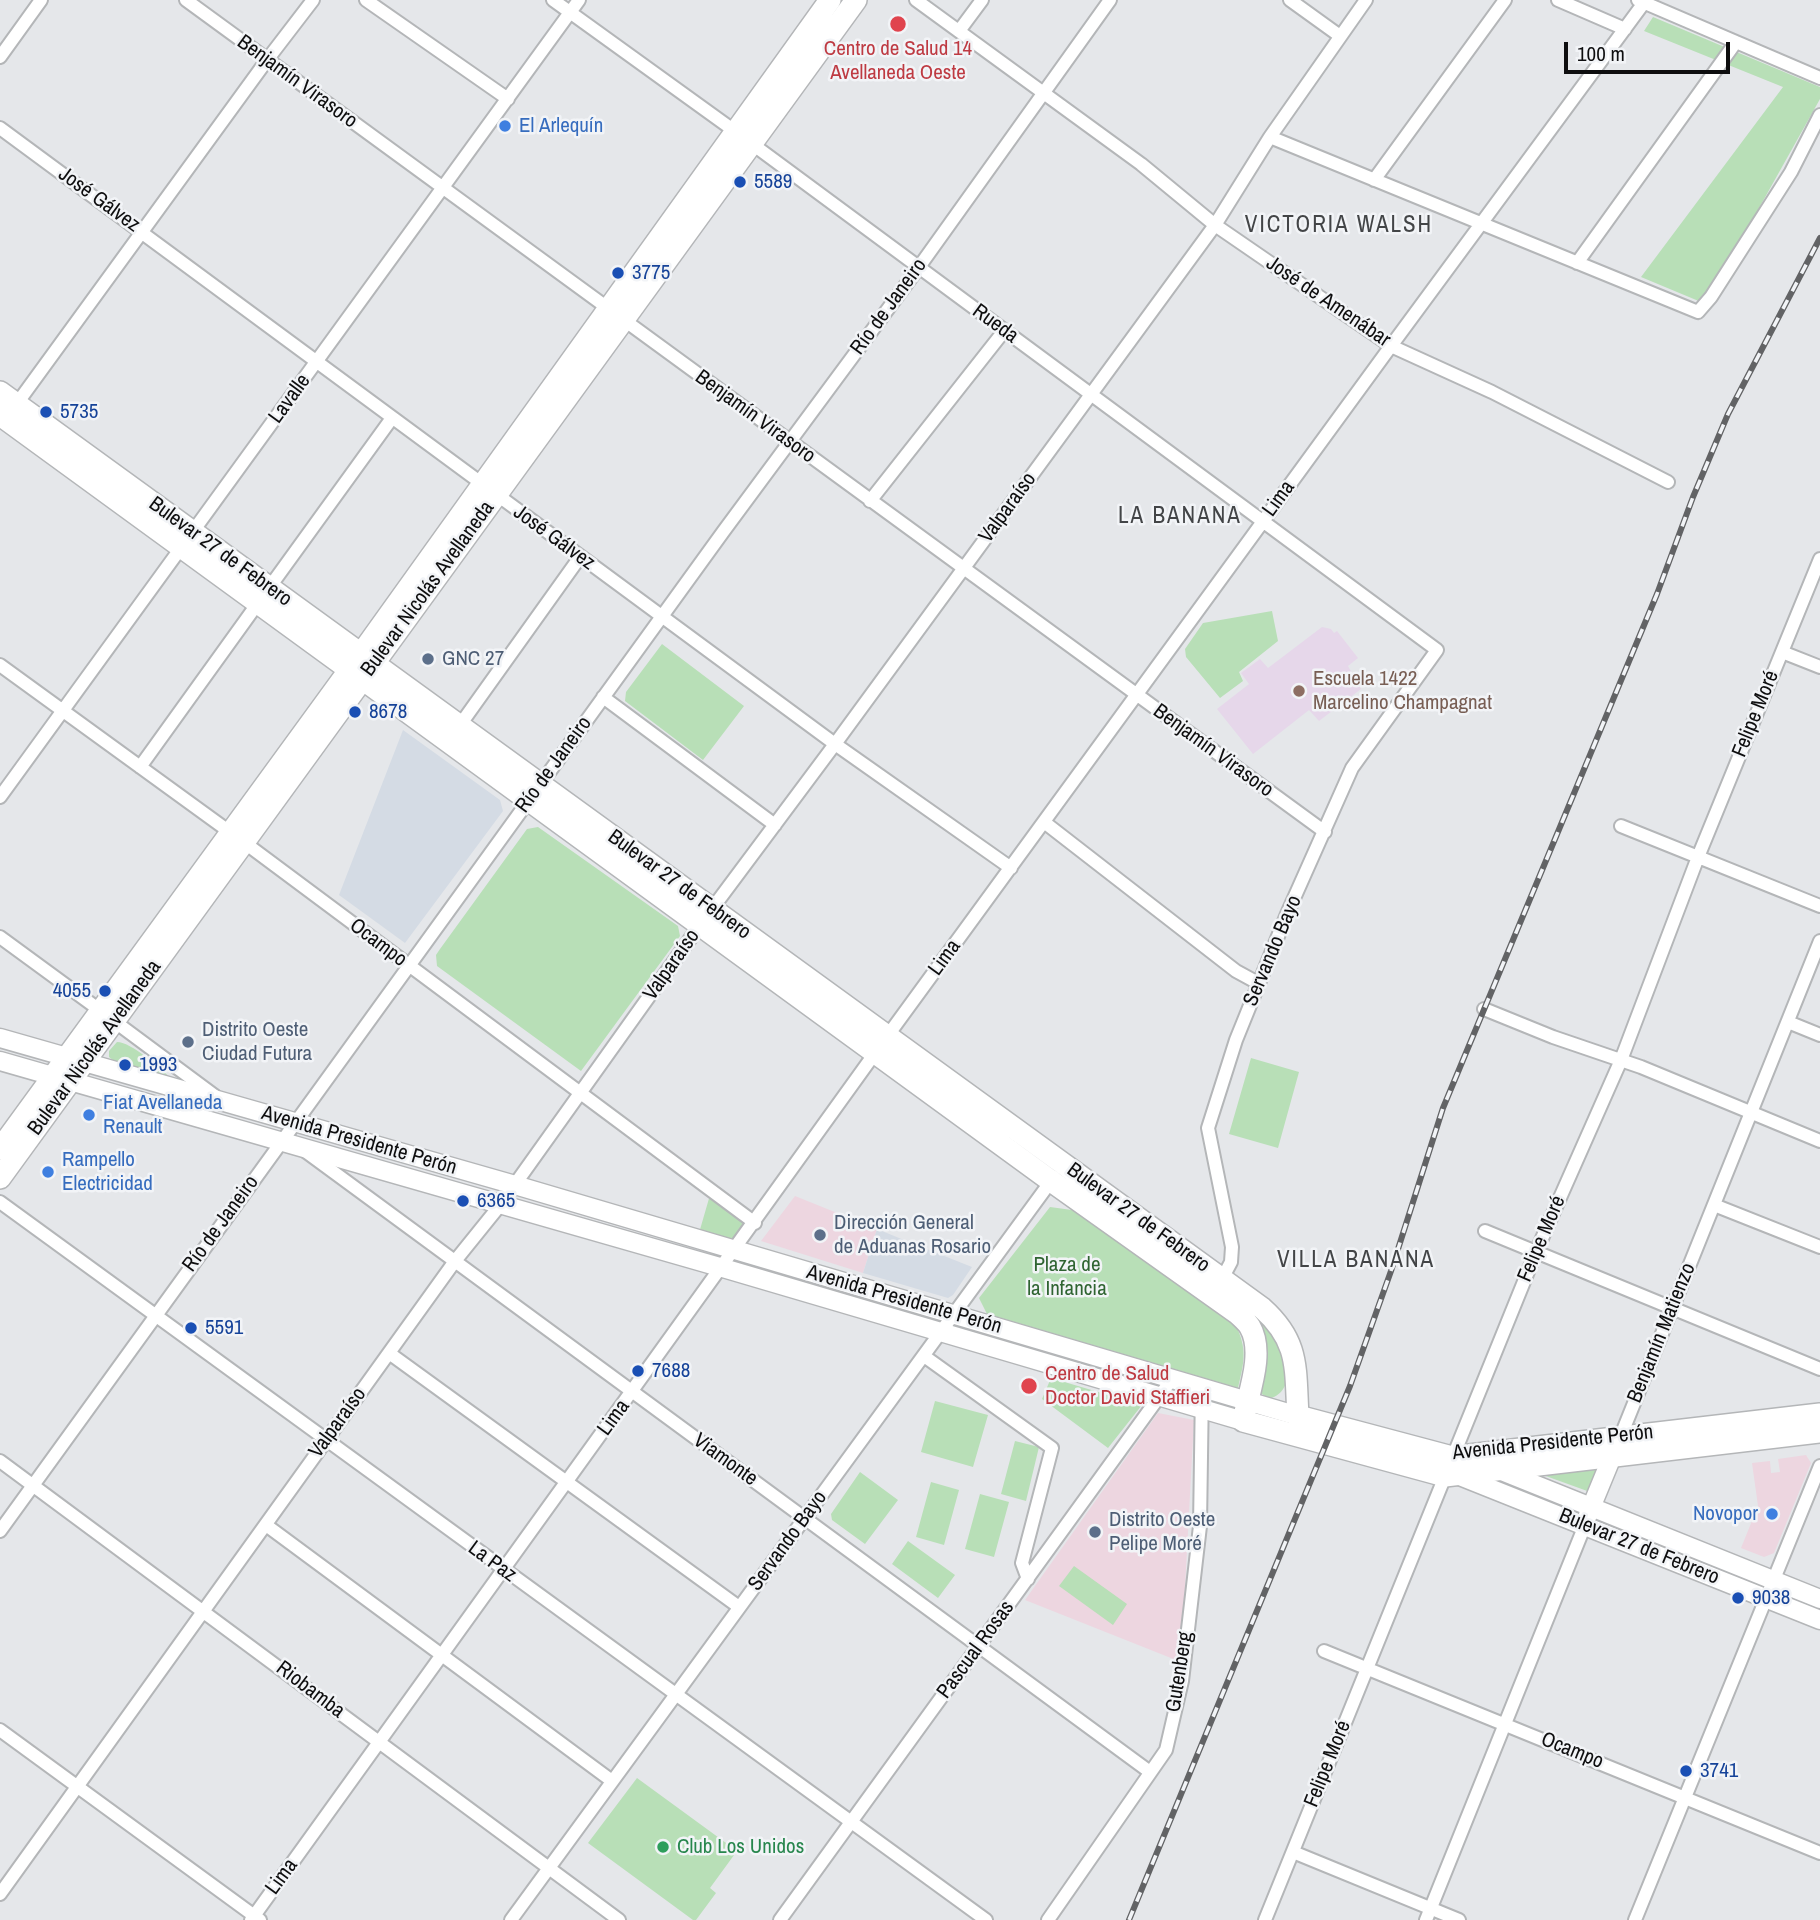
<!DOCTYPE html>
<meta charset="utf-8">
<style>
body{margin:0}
#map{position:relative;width:1820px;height:1920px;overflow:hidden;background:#e5e7ea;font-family:"Archivo Narrow",sans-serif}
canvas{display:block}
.scale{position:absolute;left:1564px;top:42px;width:166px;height:32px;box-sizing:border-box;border:4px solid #0e0e0f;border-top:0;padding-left:9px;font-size:21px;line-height:24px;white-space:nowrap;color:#0e0e0f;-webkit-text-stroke:5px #f2f4f7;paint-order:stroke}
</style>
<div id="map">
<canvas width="1820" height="1920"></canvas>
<div class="scale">100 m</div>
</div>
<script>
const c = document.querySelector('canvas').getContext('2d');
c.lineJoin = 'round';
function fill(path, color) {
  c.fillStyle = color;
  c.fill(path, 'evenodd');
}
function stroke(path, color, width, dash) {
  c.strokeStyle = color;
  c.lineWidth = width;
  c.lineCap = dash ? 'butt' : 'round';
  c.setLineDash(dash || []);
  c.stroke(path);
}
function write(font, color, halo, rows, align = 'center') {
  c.font = font + ' "Archivo Narrow",sans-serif';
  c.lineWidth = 5;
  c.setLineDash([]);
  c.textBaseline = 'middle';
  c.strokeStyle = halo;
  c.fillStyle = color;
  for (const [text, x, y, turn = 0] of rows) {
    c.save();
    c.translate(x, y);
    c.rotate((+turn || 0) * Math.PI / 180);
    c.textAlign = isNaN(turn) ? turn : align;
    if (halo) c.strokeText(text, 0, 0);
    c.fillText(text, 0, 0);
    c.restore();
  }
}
fill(new Path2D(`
 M 795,1196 L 877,1229 L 863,1273 L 761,1241 Z
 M 1158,1413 L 1194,1420 L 1181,1662 L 1025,1600 Z
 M 1806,1455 L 1811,1463 L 1774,1553 L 1764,1557 L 1741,1548 L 1758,1506 L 1752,1463 L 1770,1461 L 1771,1473 L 1780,1472 L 1778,1459 Z`), '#edd6e0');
fill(new Path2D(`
 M 403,730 L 500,800 L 503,811 L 405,943 L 339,895 Z
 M 877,1229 L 904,1240 L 972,1267 L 953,1295 L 948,1298 L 863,1273 Z`), '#d4dbe4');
fill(new Path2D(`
 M 1322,627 L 1331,629 L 1334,633 L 1337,631 L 1358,658 L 1348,666 L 1361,689 L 1319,721 L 1309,710 L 1253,754 L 1217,709 L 1249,684 L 1241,673 L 1260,659 L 1268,668 Z`), '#e6d7ea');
fill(new Path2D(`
 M 1653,17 L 1820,87 L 1820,99 L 1754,217 L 1701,302 L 1641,277 L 1783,87 L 1644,31 Z
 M 1272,611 L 1278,641 L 1239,672 L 1243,681 L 1220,698 L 1186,657 L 1185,649 L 1203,623 Z
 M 662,644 L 744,706 L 703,760 L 625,701 L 626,692 Z
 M 538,827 L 678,926 L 680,936 L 581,1071 L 437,966 L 436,955 L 440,949 L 527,829 Z
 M 117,1042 C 132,1042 160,1069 172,1079 L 114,1061 L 109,1057 L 109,1051 Z
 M 1251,1058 L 1299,1072 L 1278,1148 L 1229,1134 Z
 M 710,1195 L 743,1222 C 741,1251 717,1238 699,1233 Z
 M 1050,1207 L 1072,1210 L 1235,1324 C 1248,1349 1244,1362 1238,1388 L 987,1314 L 979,1298 Z
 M 1265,1316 C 1281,1333 1305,1391 1268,1399 L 1261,1393 L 1258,1383 L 1257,1322 Z
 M 1051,1378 L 1142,1405 L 1108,1448 L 1042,1399 Z
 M 935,1401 L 988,1415 L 973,1467 L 921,1452 Z
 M 1015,1441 L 1039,1447 L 1026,1501 L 1001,1494 Z
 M 1603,1466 L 1590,1492 L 1543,1475 Z
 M 860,1472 L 898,1500 L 865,1544 L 832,1520 L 831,1514 Z
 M 931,1482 L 959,1490 L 944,1545 L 916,1537 Z
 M 980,1494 L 1009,1502 L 994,1557 L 965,1549 Z
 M 908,1541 L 955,1575 L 938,1598 L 892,1564 Z
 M 1074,1566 L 1127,1604 L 1113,1625 L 1059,1586 Z
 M 637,1778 L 737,1851 L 710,1888 L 716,1893 L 696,1920 L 693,1920 L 588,1843 Z`), '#b8dfb7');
const street = new Path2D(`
 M 186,0 L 1325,832
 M 366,0 L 508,99
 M 553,0 L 736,132 L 1437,650 L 1352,768 L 1287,914 L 1236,1040 L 1208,1128 L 1232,1247 L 1231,1262 L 1222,1279
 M 916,0 L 1141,164 L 1215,225 L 1391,346 L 1492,392 L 1668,482
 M 1290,0 L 1340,36
 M 1558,0 L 1625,29
 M 1638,0 L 1820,78
 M 959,31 L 982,0
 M 0,57 L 41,0
 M 0,128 L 835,744 L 1011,868
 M 1270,137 L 1698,312 L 1711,297 L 1791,172 L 1820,115
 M 1374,180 L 1505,0
 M 1577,263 L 1736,42
 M 13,409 L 267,60 L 313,0
 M 870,501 L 1004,331
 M 269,588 L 392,418
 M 1782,652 L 1820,667
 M 0,665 L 245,843 L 755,1223
 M 603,697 L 775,825
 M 460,725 L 580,557
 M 140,767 L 258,603
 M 0,797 L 579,0
 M 1044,822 L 1236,971 L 1258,983
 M 1621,826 L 1820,906
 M 0,937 L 101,1011
 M 1484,1009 L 1553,1037 L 1641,1067 L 1820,1141
 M 114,1021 L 215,1096
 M 1788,1022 L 1820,1035
 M 305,1151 L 1150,1772
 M 0,1202 L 986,1920
 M 1714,1205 L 1820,1247
 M 1485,1231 L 1820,1369
 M 389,1353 L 739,1607
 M 924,1356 L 1052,1448 L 1022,1563 L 1028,1579
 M 1620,1438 L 1820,941
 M 0,1461 L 619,1920
 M 266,1525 L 612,1781
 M 0,1531 L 723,532 L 919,267 L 1110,0
 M 1324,1651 L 1820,1853
 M 0,1730 L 260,1920
 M 1293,1852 L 1459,1920
 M 0,1894 L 455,1261 L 501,1204 L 700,925 L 835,744 L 1215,225 L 1270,137 L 1366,0
 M 251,1920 L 875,1053 L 1391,346 L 1646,0
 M 511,1920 L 1054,1177
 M 780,1920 L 1172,1379
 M 1048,1920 L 1166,1750 L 1182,1681 L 1200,1526 L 1202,1388
 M 1265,1920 L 1536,1252 L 1621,1060 L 1698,857 L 1820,559
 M 1426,1920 L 1585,1525
 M 1635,1920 L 1820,1466`);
const secondary = new Path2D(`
 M 0,1038 L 515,1185 L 1298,1416
 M 0,1061 L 723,1268 L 1243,1421
 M 1499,1470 L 1820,1599
 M 1457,1475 L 1820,1620
 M 1588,1515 L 1616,1447`);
const primary = new Path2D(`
 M 0,392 L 1262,1308 C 1300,1342 1295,1368 1298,1416 L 1452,1457 L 1820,1414
 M 0,415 L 1051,1181 L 1238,1314 C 1242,1318 1247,1322 1250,1327 C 1265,1353 1248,1394 1243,1421 L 1445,1476 L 1820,1432
 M 0,1149 L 361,654 L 830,0
 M 0,1178 L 856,0`);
stroke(street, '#b4b6b8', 16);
stroke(secondary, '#b4b6b8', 21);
stroke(primary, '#b4b6b8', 24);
stroke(street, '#fff', 12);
stroke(secondary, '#fff', 18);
stroke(primary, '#fff', 21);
const rail = new Path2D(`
 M 1129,1920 L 1350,1386 L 1391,1271 L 1443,1108 L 1657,594 L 1693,497 L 1728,414 L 1820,238`);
stroke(rail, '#626365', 6);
stroke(rail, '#f2f4f7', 3.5, [10]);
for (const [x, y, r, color] of [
 [898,24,9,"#e0444e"],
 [505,126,7,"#3f7fe0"],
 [740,182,7,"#1a4fb4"],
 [618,273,7,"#1a4fb4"],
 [46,412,7,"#1a4fb4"],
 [428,659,7,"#5c6f8a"],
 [1299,691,7,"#8d6e63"],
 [355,712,7,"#1a4fb4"],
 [105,991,7,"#1a4fb4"],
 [188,1042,7,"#5c6f8a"],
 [125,1065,7,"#1a4fb4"],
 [89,1115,7,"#3f7fe0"],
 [48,1172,7,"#3f7fe0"],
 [463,1201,7,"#1a4fb4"],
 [820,1235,7,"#5c6f8a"],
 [191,1328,7,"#1a4fb4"],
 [638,1371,7,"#1a4fb4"],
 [1029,1386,9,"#e0444e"],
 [1772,1514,7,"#3f7fe0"],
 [1095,1532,7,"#5c6f8a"],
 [1738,1598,7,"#1a4fb4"],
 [1686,1771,7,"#1a4fb4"],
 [663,1847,7,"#2e9e5b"]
]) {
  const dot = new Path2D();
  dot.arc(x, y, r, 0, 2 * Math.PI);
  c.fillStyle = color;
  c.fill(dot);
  stroke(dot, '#f2f4f7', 2.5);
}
write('21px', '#be3a42', '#f2f4f7', [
 ["Centro de Salud 14",898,49],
 ["Avellaneda Oeste",898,73],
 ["Centro de Salud",1045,1374,"left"],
 ["Doctor David Staffieri",1045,1398,"left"]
]);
write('21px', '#0e0e0f', '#f2f4f7', [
 ["Benjamín Virasoro",297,82,36],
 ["José Gálvez",99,200,36],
 ["José de Amenábar",1328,302,34],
 ["Río de Janeiro",889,307,-54],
 ["Rueda",995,324,36],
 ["Lavalle",290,399,-54],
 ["Benjamín Virasoro",755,417,36],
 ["Lima",1279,499,-54],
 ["Valparaíso",1008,508,-54],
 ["José Gálvez",554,538,36],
 ["Bulevar 27 de Febrero",220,552,36],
 ["Bulevar Nicolás Avellaneda",428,589,-54],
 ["Felipe Moré",1756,714,-68],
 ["Benjamín Virasoro",1213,751,36],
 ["Río de Janeiro",554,765,-54],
 ["Bulevar 27 de Febrero",679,885,36],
 ["Ocampo",378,943,37],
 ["Servando Bayo",1273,951,-67],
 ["Lima",945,958,-54],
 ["Valparaíso",672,965,-55],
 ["Bulevar Nicolás Avellaneda",95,1048,-54],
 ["Avenida Presidente Perón",359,1141,16],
 ["Bulevar 27 de Febrero",1138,1218,36],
 ["Río de Janeiro",221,1224,-54],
 ["Felipe Moré",1542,1239,-67],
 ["Avenida Presidente Perón",904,1300,16],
 ["Benjamín Matienzo",1662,1333,-68],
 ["Lima",614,1418,-54],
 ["Valparaíso",338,1423,-54],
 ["Avenida Presidente Perón",1553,1443,-6],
 ["Viamonte",725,1460,36],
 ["Servando Bayo",788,1541,-54],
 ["Bulevar 27 de Febrero",1639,1547,22],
 ["La Paz",492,1562,36],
 ["Pascual Rosas",976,1650,-54],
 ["Gutenberg",1180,1672,-81],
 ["Riobamba",310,1690,37],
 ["Ocampo",1572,1751,22],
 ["Felipe Moré",1328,1764,-68],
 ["Lima",282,1877,-54]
]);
write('21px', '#366cbe', '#f2f4f7', [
 ["El Arlequín",519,126],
 ["Fiat Avellaneda",103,1103],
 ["Renault",103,1127],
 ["Rampello",62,1160],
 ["Electricidad",62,1184],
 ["Novopor",1758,1514,"right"]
], 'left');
write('21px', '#164399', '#f2f4f7', [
 ["5589",754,182],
 ["3775",632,273],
 ["5735",60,412],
 ["8678",369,712],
 ["4055",91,991,"right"],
 ["1993",139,1065],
 ["6365",477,1201],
 ["5591",205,1328],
 ["7688",652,1371],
 ["9038",1752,1598],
 ["3741",1700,1771]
], 'left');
write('21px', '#4e5e75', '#f2f4f7', [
 ["GNC 27",442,659],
 ["Distrito Oeste",202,1030],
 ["Ciudad Futura",202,1054],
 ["Dirección General",834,1223],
 ["de Aduanas Rosario",834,1247],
 ["Distrito Oeste",1109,1520],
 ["Pelipe Moré",1109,1544]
], 'left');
write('21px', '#785e54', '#f2f4f7', [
 ["Escuela 1422",1313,679],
 ["Marcelino Champagnat",1313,703]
], 'left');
write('21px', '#2f6431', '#f2f4f7', [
 ["Plaza de",1067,1265],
 ["la Infancia",1067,1289]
]);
write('21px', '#27864d', '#f2f4f7', [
 ["Club Los Unidos",677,1847]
], 'left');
c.letterSpacing = '2px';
write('23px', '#434547', '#f2f4f7', [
 ["VICTORIA WALSH",1339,226],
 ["LA BANANA",1180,517],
 ["VILLA BANANA",1356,1261]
]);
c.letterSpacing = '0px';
</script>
